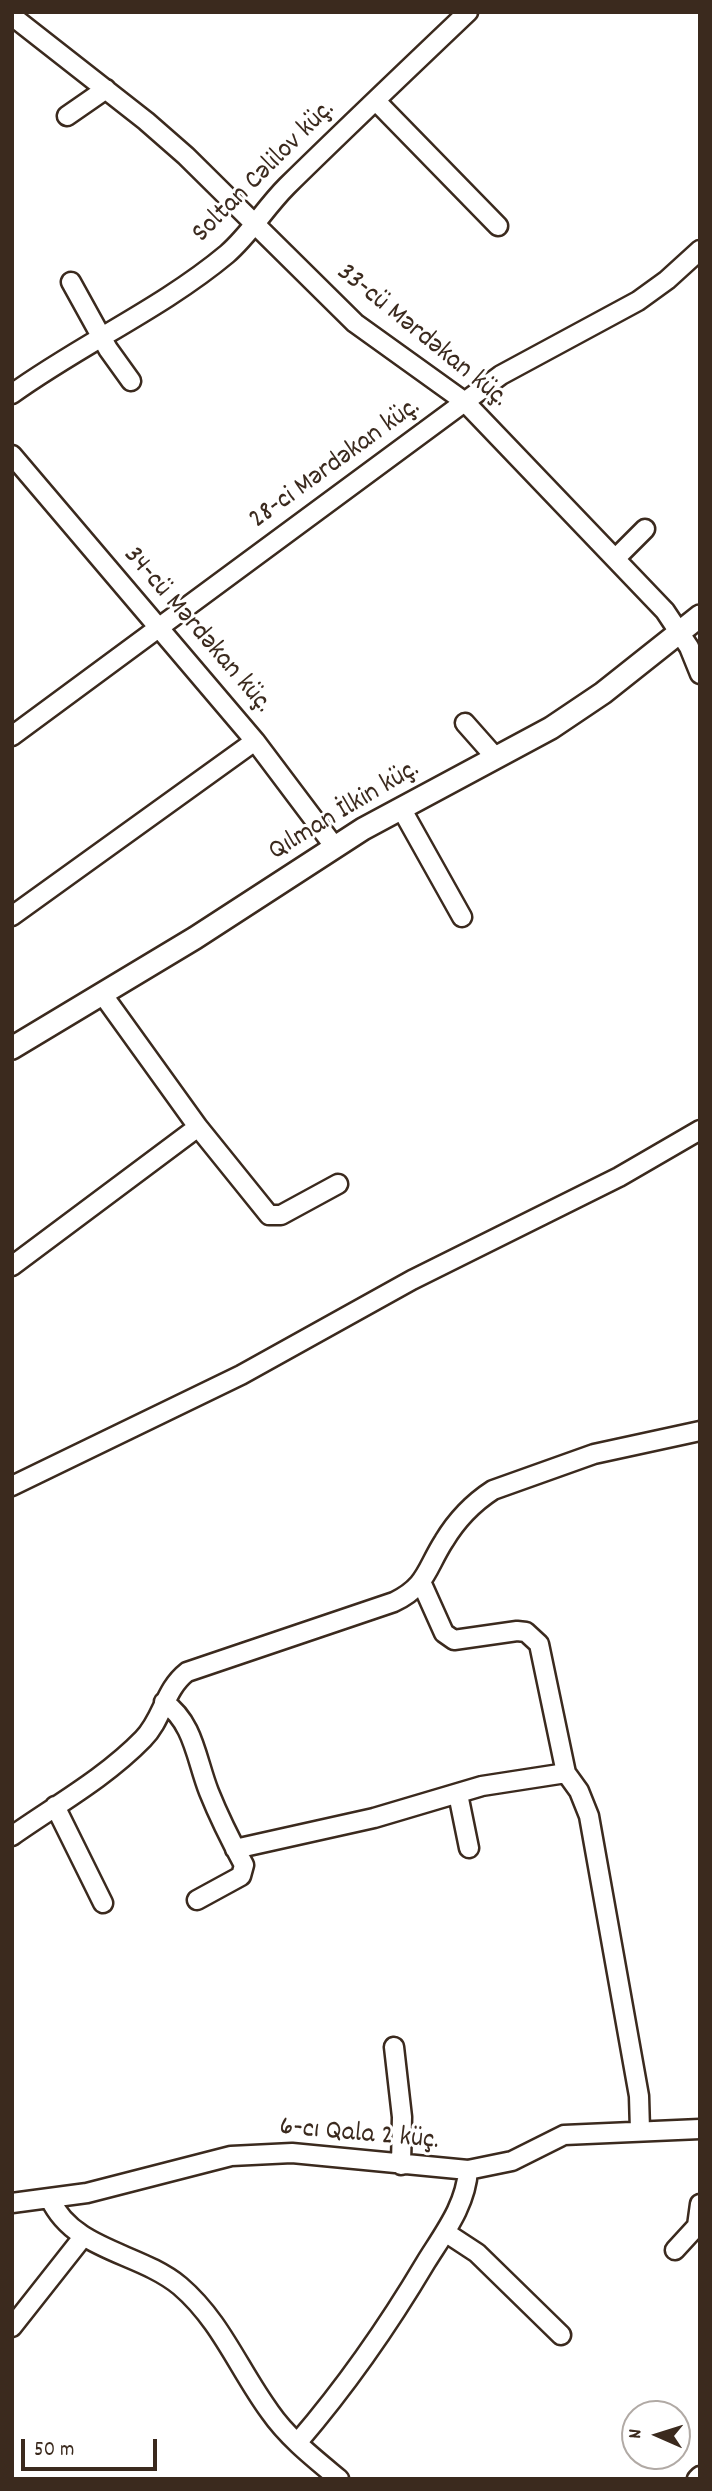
<!DOCTYPE html>
<meta charset="utf-8">
<style>
body{margin:0}
#map{position:relative;width:712px;height:2491px;overflow:hidden;background:#fff;font-family:Dekko,sans-serif}
canvas{display:block}
.frame{position:absolute;inset:0;border:14px solid #3b2a1e;pointer-events:none}
.north{position:absolute;left:621px;top:2400px;width:70px;height:70px;box-sizing:border-box;background:#fff;border:2px solid #b1aaa5;border-radius:50%;rotate:273deg;font-size:19px;font-weight:700;line-height:28px;text-align:center;color:#3b2a1e}
.north::after{content:'';display:block;margin:auto;width:24px;height:32px;background:#3b2a1e;clip-path:polygon(50% 0,100% 100%,50% 72%,0 100%)}
.scale{position:absolute;left:21px;top:2439px;width:136px;height:32px;box-sizing:border-box;border:4px solid #3b2a1e;border-top:0;padding-left:9px;font-size:21px;line-height:24px;white-space:nowrap;color:#3b2a1e;-webkit-text-stroke:5px #fff;paint-order:stroke}
</style>
<div id="map">
<canvas width="712" height="2491"></canvas>
<div class="frame"></div>
<div class="north">N</div>
<div class="scale">50 m</div>
</div>
<script>
const c = document.querySelector('canvas').getContext('2d');
c.lineJoin = 'round';
function stroke(path, color, width, dash) {
  c.strokeStyle = color;
  c.lineWidth = width;
  c.lineCap = dash ? 'butt' : 'round';
  c.setLineDash(dash || []);
  c.stroke(path);
}
function write(font, color, halo, rows, align = 'center') {
  c.font = font + ' Dekko,sans-serif';
  c.lineWidth = 6;
  c.setLineDash([]);
  c.textBaseline = 'middle';
  c.strokeStyle = halo;
  c.fillStyle = color;
  for (const [text, x, y, turn = 0] of rows) {
    c.save();
    c.translate(x, y);
    c.rotate((+turn || 0) * Math.PI / 180);
    c.textAlign = isNaN(turn) ? turn : align;
    if (halo) c.strokeText(text, 0, 0);
    c.fillText(text, 0, 0);
    c.restore();
  }
}
const minor = new Path2D(`
 M 12,16 L 146,121 L 186,156 L 355,323 L 465,402 L 665,611 L 689,647 L 700,674
 M 376,101 L 498,226
 M 67,116 L 106,89
 M 71,282 L 108,349 L 131,381
 M 12,394 C 81,344 161,309 227,254 C 250,234 265,208 287,186 C 346,128 407,70 468,12
 M 12,455 L 255,741 L 334,846
 M 616,558 L 645,529
 M 465,723 L 496,758
 M 12,736 L 501,375 L 638,301 L 667,280 L 700,250
 M 401,808 L 462,917
 M 12,916 L 255,741
 M 103,995 L 198,1127 L 269,1215 L 281,1215 L 338,1184
 M 12,1266 L 198,1127
 M 12,1486 L 241,1375 L 412,1280 L 619,1177 L 700,1130
 M 422,1584 L 444,1633 L 454,1640 L 517,1631 L 526,1632 L 539,1644 L 566,1773 L 579,1791 L 589,1816 L 639,2096 L 640,2130
 M 164,1702 C 194,1723 196,1759 209,1792 C 219,1817 231,1841 244,1865 L 241,1876 L 197,1900
 M 458,1794 L 469,1848
 M 55,1806 L 103,1903
 M 12,1836 C 56,1805 105,1778 143,1739 C 163,1719 164,1690 187,1672 L 394,1602 C 427,1586 426,1569 444,1541 C 456,1521 473,1503 493,1490 L 594,1454 L 700,1431
 M 235,1849 L 374,1818 L 482,1786 L 566,1773
 M 394,2047 L 402,2117 L 401,2165
 M 50,2199 C 74,2251 139,2252 180,2286 C 221,2321 239,2370 270,2412 C 288,2438 315,2459 339,2479
 M 12,2203 L 87,2193 L 231,2156 L 292,2153 L 468,2170 L 512,2161 L 564,2135 L 700,2129
 M 445,2232 L 477,2253 L 561,2335
 M 675,2250 L 697,2226 L 700,2204
 M 12,2327 L 83,2237
 M 298,2442 C 347,2385 388,2326 426,2262 C 444,2233 466,2205 468,2170
 M 697,2479 L 700,2476`);
const tertiary = new Path2D(`
 M 12,1048 L 195,938 L 363,829 L 551,728 L 603,693 L 700,616`);
stroke(minor, '#3b2a1e', 23);
stroke(tertiary, '#3b2a1e', 26);
stroke(minor, '#fff', 18);
stroke(tertiary, '#fff', 21);
write('28px', '#3b2a1e', '#fff', [
 ["Soltan Cəlilov küç.",265,173,-45],
 ["33-cü Mərdəkan küç.",421,337,39],
 ["28-ci Mərdəkan küç.",336,465,-36],
 ["34-cü Mərdəkan küç.",196,631,49],
 ["Qılman İlkin küç.",345,812,-31],
 ["6-cı Qala 2 küç.",359,2136,5]
]);
</script>
